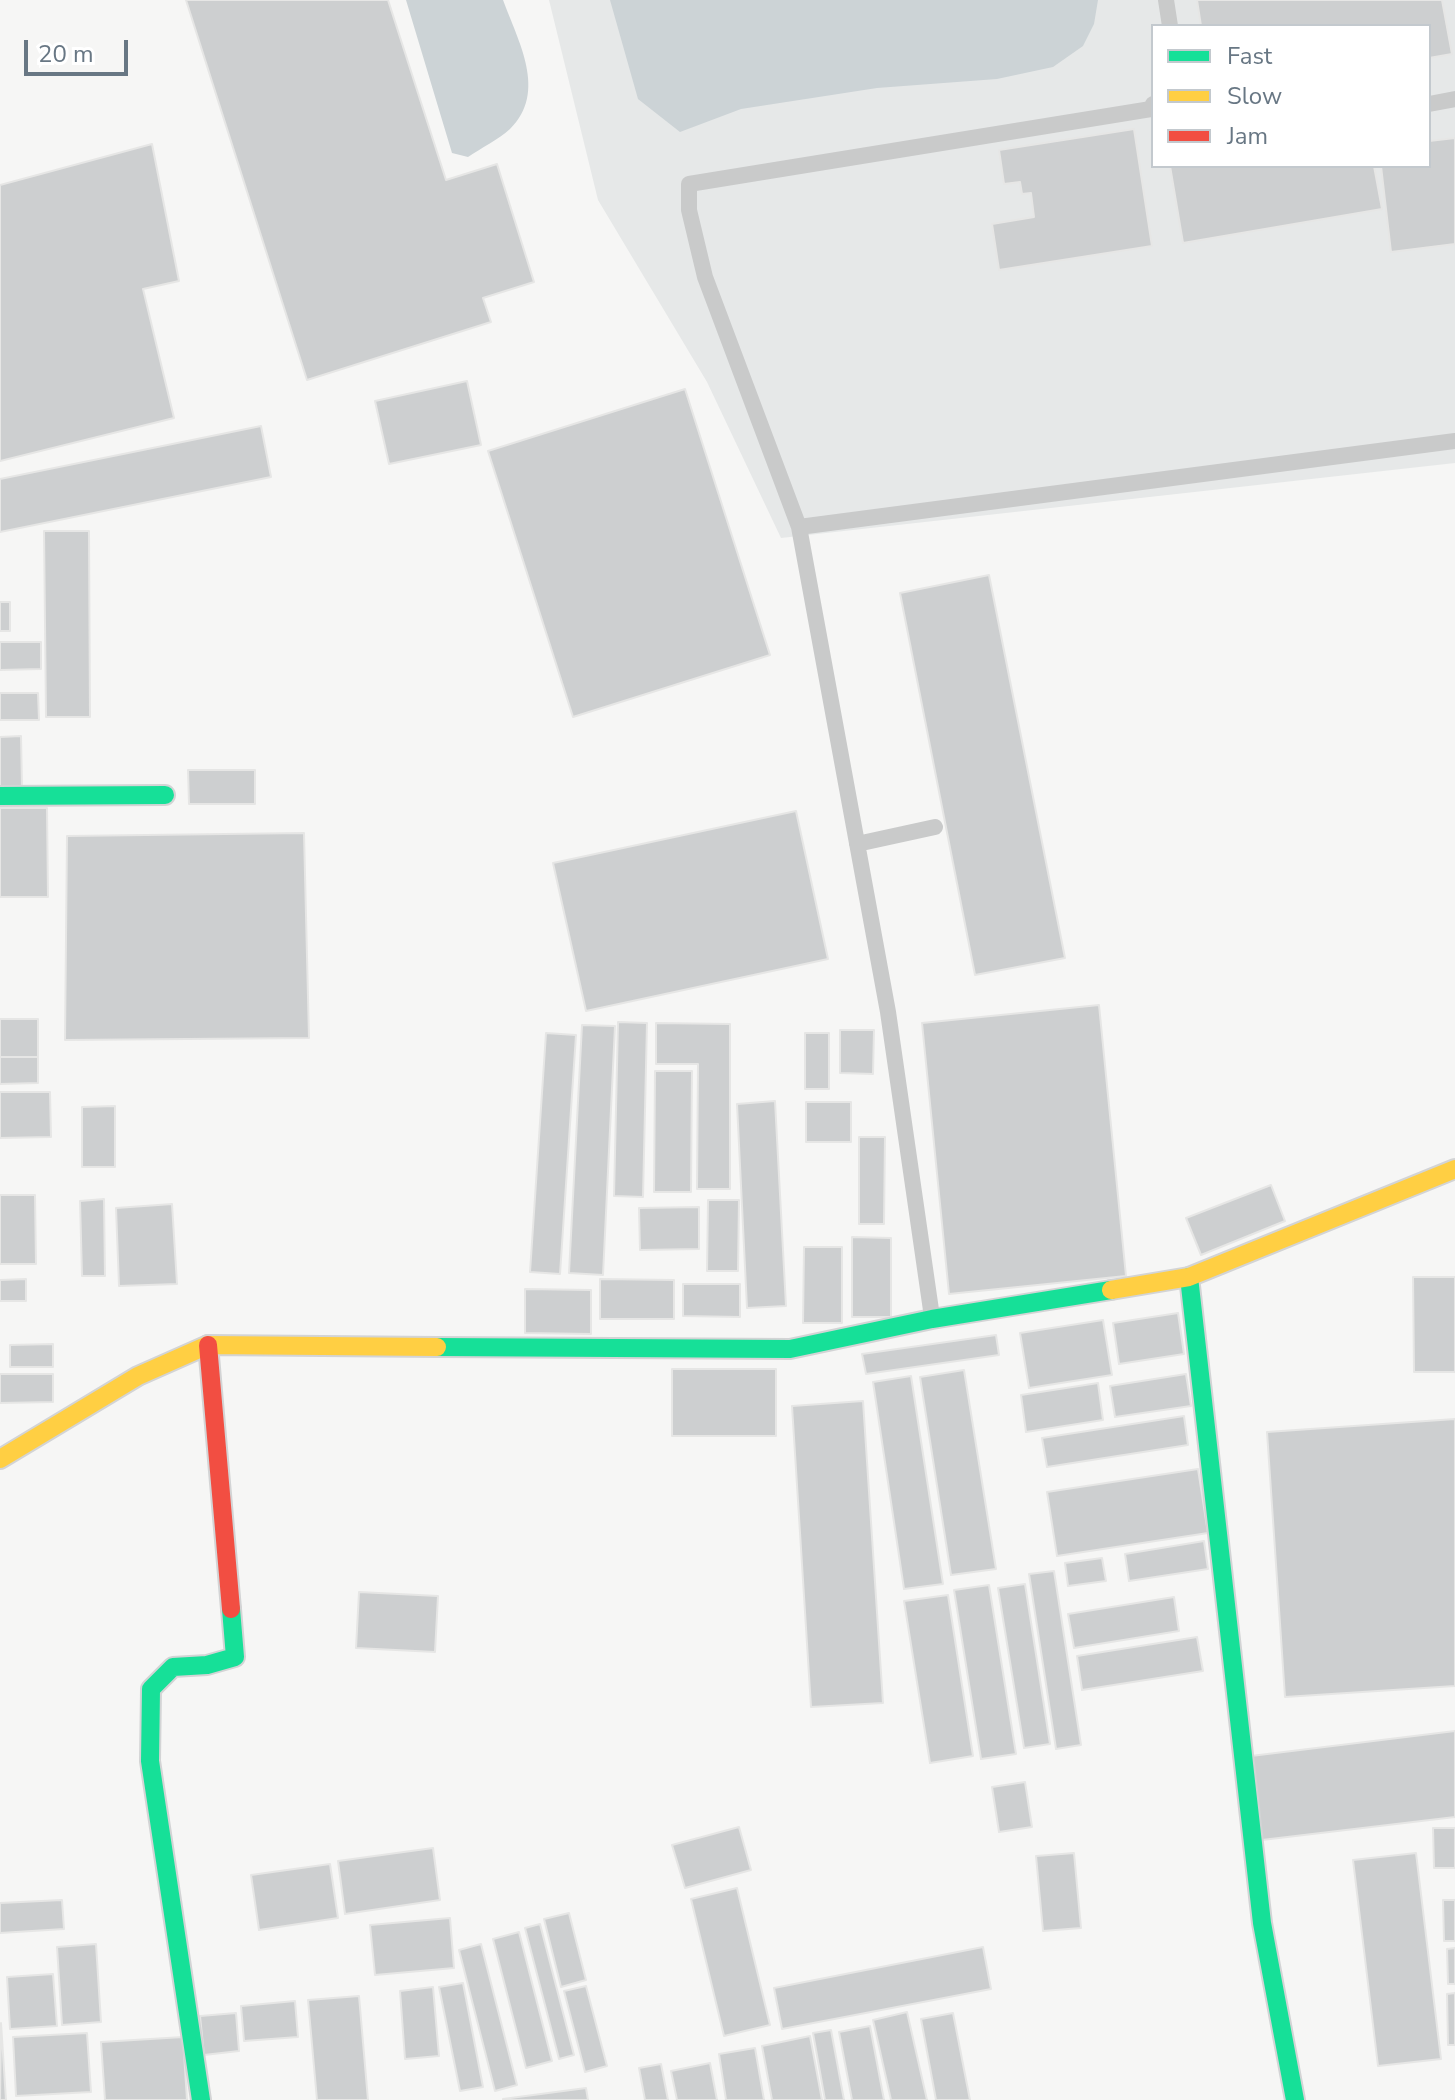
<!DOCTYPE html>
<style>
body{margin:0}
#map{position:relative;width:1455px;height:2100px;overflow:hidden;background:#f6f6f5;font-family:"Nunito Sans",sans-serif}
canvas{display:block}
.legend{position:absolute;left:1151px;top:24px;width:280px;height:144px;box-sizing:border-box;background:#fff;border:2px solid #c3c9ce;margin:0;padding:10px 14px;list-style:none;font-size:24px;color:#687784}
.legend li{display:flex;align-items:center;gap:16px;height:40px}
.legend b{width:40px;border:2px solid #c3c9ce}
.scale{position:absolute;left:24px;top:40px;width:104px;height:36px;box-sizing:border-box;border:4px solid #687784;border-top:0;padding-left:10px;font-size:24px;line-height:28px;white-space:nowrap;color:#687784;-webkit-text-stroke:6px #fff;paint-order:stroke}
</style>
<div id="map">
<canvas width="1455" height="2100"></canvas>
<ul class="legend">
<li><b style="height:10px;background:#16e098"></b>Fast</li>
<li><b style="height:10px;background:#ffcf43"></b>Slow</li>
<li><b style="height:10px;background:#f24e42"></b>Jam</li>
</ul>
<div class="scale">20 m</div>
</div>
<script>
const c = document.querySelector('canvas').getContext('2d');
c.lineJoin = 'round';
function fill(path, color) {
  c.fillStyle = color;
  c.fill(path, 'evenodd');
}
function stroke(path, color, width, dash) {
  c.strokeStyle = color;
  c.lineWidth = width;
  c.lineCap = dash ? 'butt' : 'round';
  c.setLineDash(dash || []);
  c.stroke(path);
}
fill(new Path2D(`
 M 549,0 L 1455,0 L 1455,463 L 781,538 L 707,382 L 598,200 ZM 1153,26 L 1429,26 L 1429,166 L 1153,166 Z`), '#e6e8e8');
fill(new Path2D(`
 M 406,0 L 503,0 C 518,41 548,92 510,129 C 498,140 481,148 468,157 L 452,153 Z
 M 610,0 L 1098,0 L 1094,24 L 1083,46 L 1053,67 L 997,79 L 877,88 L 741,109 L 680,132 L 638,99 Z`), '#ccd3d6');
const building = new Path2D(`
 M 186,0 L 388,0 L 446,180 L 497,164 L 534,282 L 483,298 L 491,322 L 307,380 Z
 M 1197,0 L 1442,0 L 1452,54 L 1429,58 L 1429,26 L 1201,26 Z
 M 1134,129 L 1152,246 L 999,270 L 992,224 L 1034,217 L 1031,193 L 1022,194 L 1020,182 L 1004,184 L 999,150 Z
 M 1455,138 L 1455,244 L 1391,252 L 1381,166 L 1429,166 L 1429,141 Z
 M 152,144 L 179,281 L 143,289 L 174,418 L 0,461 L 0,185 Z
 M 1170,166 L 1374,166 L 1382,209 L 1183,243 Z
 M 467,381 L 481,445 L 389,464 L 375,401 Z
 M 685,389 L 770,655 L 573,717 L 488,451 Z
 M 261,426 L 271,477 L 0,532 L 0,479 Z
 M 44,531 L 89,531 L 90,717 L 46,717 Z
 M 989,575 L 1065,958 L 975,975 L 900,593 Z
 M 0,602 L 10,602 L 10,631 L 0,631 Z
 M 0,642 L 41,642 L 41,669 L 0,670 Z
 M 0,693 L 38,693 L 39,720 L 0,720 Z
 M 21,736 L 22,787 L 0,787 L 0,737 Z
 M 188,770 L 255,770 L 255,804 L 189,804 Z
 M 0,808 L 47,808 L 48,897 L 0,897 Z
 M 796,811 L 828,959 L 586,1011 L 553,863 Z
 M 304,833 L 309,1038 L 65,1040 L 67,836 Z
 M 1099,1005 L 1126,1276 L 949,1294 L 922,1023 Z
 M 0,1019 L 38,1019 L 38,1057 L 0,1057 Z
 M 618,1022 L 647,1023 L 643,1197 L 614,1196 Z
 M 656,1023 L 730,1024 L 730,1189 L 697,1189 L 698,1064 L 656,1064 Z
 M 582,1025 L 615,1026 L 603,1275 L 569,1273 Z
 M 840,1030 L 874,1030 L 873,1074 L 840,1073 Z
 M 546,1033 L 576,1035 L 560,1274 L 530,1272 Z
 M 805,1033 L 829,1033 L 829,1089 L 805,1089 Z
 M 0,1057 L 38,1057 L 38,1083 L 0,1084 Z
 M 655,1071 L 692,1071 L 691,1192 L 654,1192 Z
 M 0,1092 L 50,1092 L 51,1137 L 0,1138 Z
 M 775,1101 L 786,1306 L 747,1308 L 737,1104 Z
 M 806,1102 L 851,1102 L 851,1142 L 806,1142 Z
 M 115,1106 L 115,1167 L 82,1167 L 82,1107 Z
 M 859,1137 L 885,1137 L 884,1224 L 859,1224 Z
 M 1271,1185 L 1285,1221 L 1201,1255 L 1186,1218 Z
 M 0,1195 L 35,1195 L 36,1264 L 0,1264 Z
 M 104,1199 L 105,1276 L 82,1276 L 80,1201 Z
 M 708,1200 L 739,1200 L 738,1271 L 707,1271 Z
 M 172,1204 L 177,1284 L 119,1286 L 116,1208 Z
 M 699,1207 L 699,1249 L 640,1250 L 639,1208 Z
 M 852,1237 L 891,1238 L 891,1317 L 852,1317 Z
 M 804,1247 L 842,1247 L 842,1323 L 803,1323 Z
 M 1413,1277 L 1455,1277 L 1455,1372 L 1414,1372 Z
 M 26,1279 L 26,1301 L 0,1301 L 0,1280 Z
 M 600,1279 L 674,1280 L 674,1319 L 600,1319 Z
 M 683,1284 L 740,1284 L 740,1317 L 683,1316 Z
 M 525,1289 L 591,1290 L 591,1334 L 525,1333 Z
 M 1178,1313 L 1184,1354 L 1119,1364 L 1113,1323 Z
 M 1103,1320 L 1112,1375 L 1029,1388 L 1020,1333 Z
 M 996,1335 L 999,1355 L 866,1374 L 862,1354 Z
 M 53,1344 L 53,1367 L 10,1367 L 10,1345 Z
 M 672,1369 L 776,1369 L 776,1436 L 672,1436 Z
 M 964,1370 L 996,1569 L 951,1575 L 920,1377 Z
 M 0,1374 L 53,1374 L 53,1402 L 0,1403 Z
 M 1186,1374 L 1191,1406 L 1115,1417 L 1110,1386 Z
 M 911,1376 L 943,1584 L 904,1589 L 873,1382 Z
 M 1098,1383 L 1103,1420 L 1026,1432 L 1021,1395 Z
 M 863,1401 L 883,1703 L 811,1707 L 792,1406 Z
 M 1184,1416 L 1188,1445 L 1047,1467 L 1042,1438 Z
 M 1455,1419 L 1455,1686 L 1285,1697 L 1267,1432 Z
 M 1198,1469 L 1208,1533 L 1057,1556 L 1047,1492 Z
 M 1204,1541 L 1208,1569 L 1129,1581 L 1125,1554 Z
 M 1102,1558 L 1106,1581 L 1068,1586 L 1065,1563 Z
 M 1054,1571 L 1081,1745 L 1056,1749 L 1029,1574 Z
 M 1025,1584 L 1050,1744 L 1024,1748 L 998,1588 Z
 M 989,1585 L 1016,1754 L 981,1759 L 954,1590 Z
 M 359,1592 L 438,1596 L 435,1652 L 356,1648 Z
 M 948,1595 L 973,1756 L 930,1763 L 904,1601 Z
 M 1174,1597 L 1179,1631 L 1074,1648 L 1068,1614 Z
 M 1197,1637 L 1203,1671 L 1082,1690 L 1077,1656 Z
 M 1455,1731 L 1455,1817 L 1262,1840 L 1251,1756 Z
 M 1025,1782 L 1032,1827 L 999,1832 L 992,1787 Z
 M 739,1827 L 751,1870 L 685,1888 L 672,1845 Z
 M 1433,1828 L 1455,1828 L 1455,1868 L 1434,1868 Z
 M 433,1848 L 440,1900 L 345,1914 L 338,1861 Z
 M 1074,1853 L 1081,1928 L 1043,1931 L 1036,1856 Z
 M 1416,1853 L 1441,2059 L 1378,2066 L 1353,1860 Z
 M 330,1864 L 338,1918 L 259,1930 L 251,1875 Z
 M 737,1888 L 770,2025 L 724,2036 L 691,1899 Z
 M 62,1900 L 64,1929 L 0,1933 L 0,1903 Z
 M 1443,1900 L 1455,1900 L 1455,1941 L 1444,1941 Z
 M 569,1913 L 586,1980 L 561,1987 L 544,1919 Z
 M 450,1918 L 454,1968 L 375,1975 L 370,1925 Z
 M 540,1924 L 574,2055 L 559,2059 L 525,1928 Z
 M 519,1932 L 552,2061 L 526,2068 L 493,1939 Z
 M 96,1944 L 101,2022 L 62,2025 L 57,1947 Z
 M 481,1944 L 517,2085 L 495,2091 L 459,1950 Z
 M 983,1947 L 991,1989 L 782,2029 L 774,1988 Z
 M 1455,1948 L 1455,1984 L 1448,1984 L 1447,1949 Z
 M 53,1974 L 57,2026 L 10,2029 L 7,1977 Z
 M 463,1983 L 483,2087 L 460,2091 L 439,1987 Z
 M 586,1986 L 607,2066 L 585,2072 L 564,1991 Z
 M 433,1987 L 439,2056 L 405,2059 L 400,1991 Z
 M 1455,1993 L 1455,2045 L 1448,2045 L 1447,1994 Z
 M 359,1996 L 368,2100 L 317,2100 L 308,2000 Z
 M 295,2001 L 298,2037 L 244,2041 L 241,2006 Z
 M 907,2012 L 927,2100 L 891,2100 L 873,2020 Z
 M 236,2013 L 239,2051 L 204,2055 L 200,2016 Z
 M 953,2013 L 970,2100 L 936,2100 L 921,2019 Z
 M 1,2023 L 6,2100 L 0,2100 Z
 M 870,2026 L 884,2100 L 852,2100 L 839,2032 Z
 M 831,2030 L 844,2100 L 825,2100 L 813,2033 Z
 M 87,2033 L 91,2092 L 16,2096 L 13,2037 Z
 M 810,2036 L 822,2100 L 772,2100 L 762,2046 Z
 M 183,2037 L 187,2100 L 105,2100 L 101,2042 Z
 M 755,2048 L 764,2100 L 726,2100 L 719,2054 Z
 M 710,2063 L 717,2100 L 677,2100 L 671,2071 Z
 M 661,2064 L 668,2100 L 645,2100 L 639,2068 Z
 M 586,2088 L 588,2100 L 503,2100 L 503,2099 Z`);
fill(building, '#cdcfd0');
stroke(building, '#e6e6e5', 2);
const fast = new Path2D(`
 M 0,796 L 165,795
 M 1189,1277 L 1262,1923 L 1295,2100
 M 437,1347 L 790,1349 L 932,1319 L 1111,1290
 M 201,2100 L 150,1761 L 151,1689 L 173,1667 L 207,1665 L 235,1657 L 231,1609`);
const slow = new Path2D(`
 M 1111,1290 L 1189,1277 L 1455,1169
 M 0,1459 L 138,1376 L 208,1345 L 437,1347`);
const jam = new Path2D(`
 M 208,1345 L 231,1609`);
stroke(fast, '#d3d4d5', 22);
stroke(slow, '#d3d4d5', 22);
stroke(jam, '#d3d4d5', 22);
stroke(new Path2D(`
 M 1166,0 L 1170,26
 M 1429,104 L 1455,99
 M 799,527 L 1455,441
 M 857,844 L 935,827
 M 932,1317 L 888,1012 L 799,527 L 705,277 L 689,210 L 689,184 L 1151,109 L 1153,104`), '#c9caca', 16);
stroke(fast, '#16e098', 18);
stroke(slow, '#ffcf43', 18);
stroke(jam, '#f24e42', 18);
</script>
